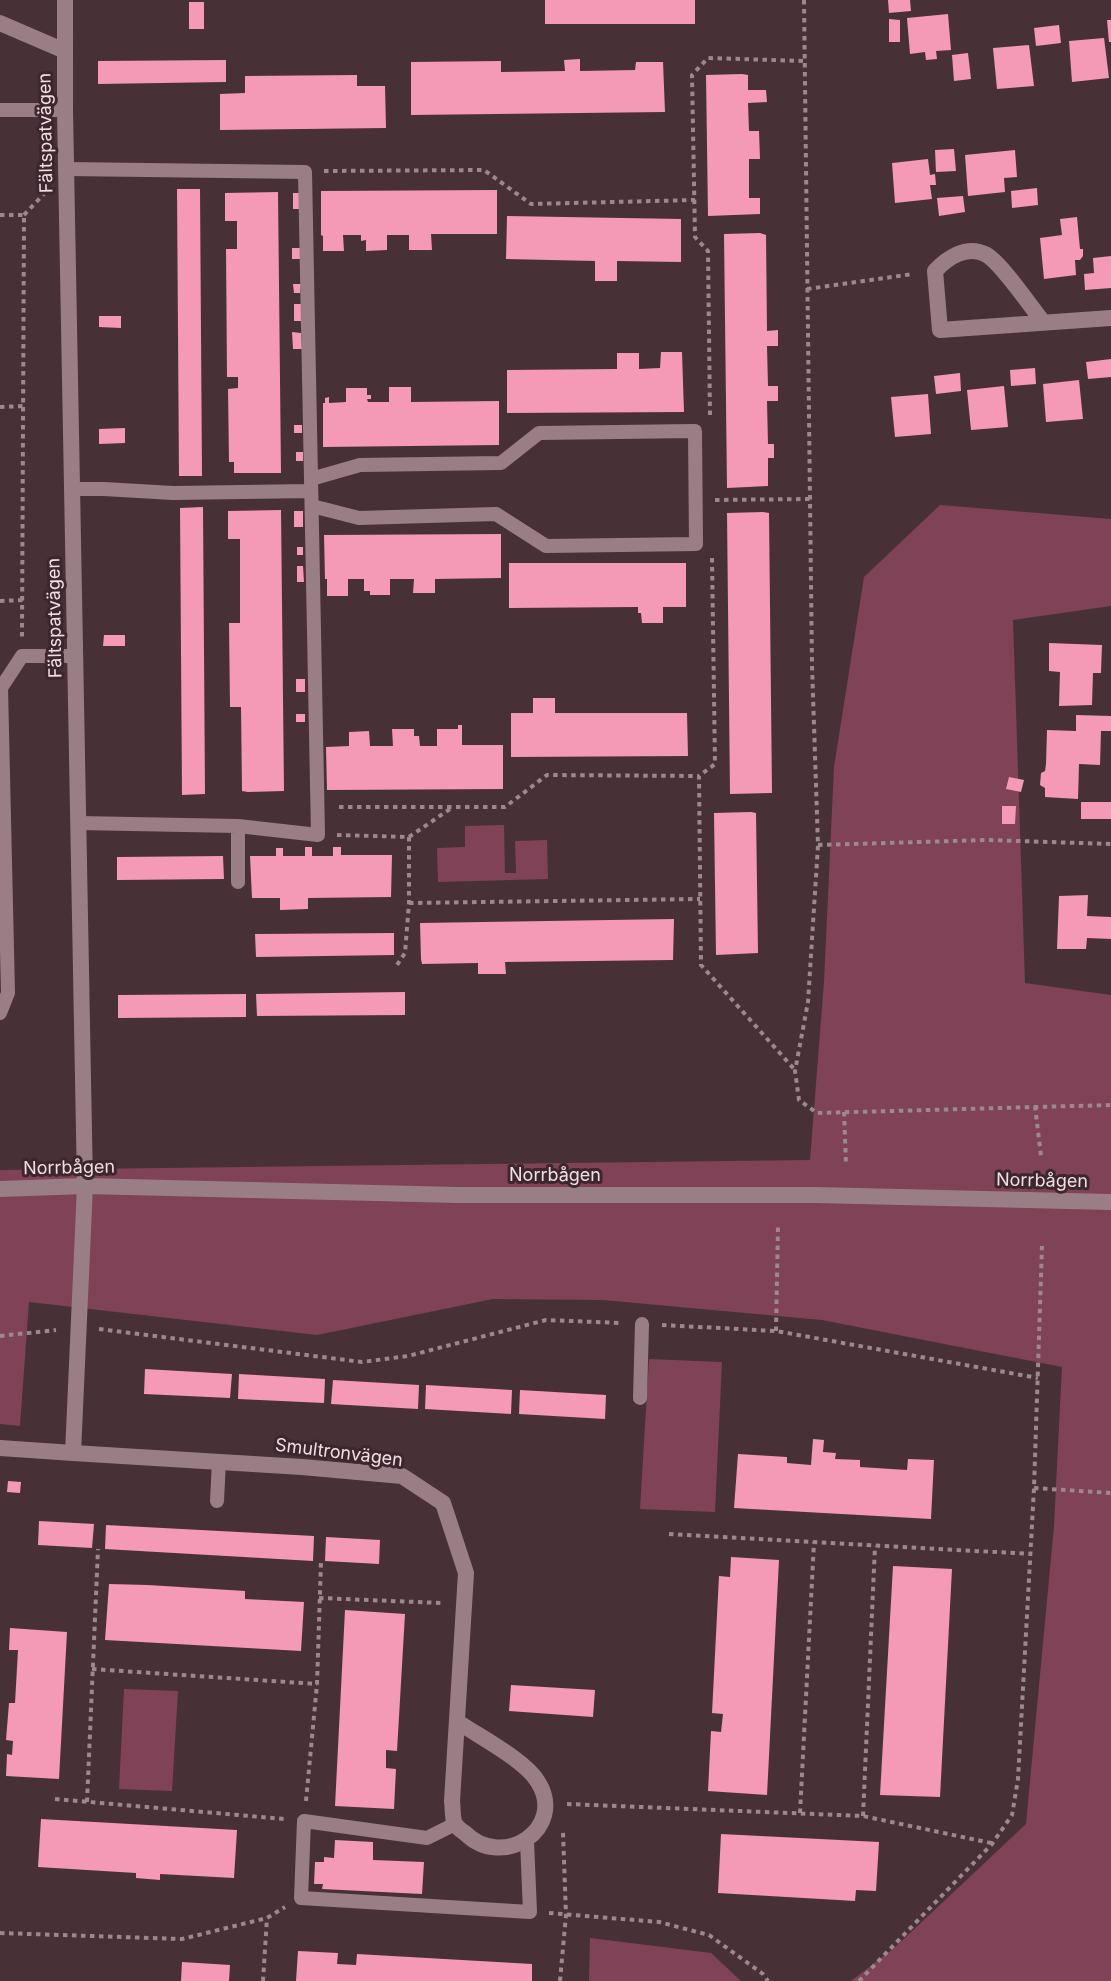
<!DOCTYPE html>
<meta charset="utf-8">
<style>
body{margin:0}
canvas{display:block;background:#483037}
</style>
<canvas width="1111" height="1981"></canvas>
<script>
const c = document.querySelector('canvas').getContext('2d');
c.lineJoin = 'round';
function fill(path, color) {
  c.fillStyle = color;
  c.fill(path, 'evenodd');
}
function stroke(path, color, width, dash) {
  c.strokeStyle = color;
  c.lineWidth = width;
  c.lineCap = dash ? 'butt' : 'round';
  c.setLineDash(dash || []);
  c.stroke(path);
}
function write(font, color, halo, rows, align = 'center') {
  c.font = font + ' Inter,sans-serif';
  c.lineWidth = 6;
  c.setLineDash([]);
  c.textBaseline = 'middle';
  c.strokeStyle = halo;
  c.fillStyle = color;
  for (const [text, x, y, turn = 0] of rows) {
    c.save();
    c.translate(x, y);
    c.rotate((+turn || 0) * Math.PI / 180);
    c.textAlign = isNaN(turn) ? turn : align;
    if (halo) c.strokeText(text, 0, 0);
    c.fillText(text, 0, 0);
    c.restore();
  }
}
fill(new Path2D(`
 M 940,505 L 1111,519 L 1111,606 L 1013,620 L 1025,983 L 1111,995 L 1111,1981 L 851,1981 L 893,1949 L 1026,1824 L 1054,1526 L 1062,1367 L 822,1320 L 603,1300 L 493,1299 L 317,1335 L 29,1302 L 20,1426 L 0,1424 L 0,1170 L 810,1160 L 824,982 L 834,767 L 864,577 Z
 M 504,825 L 505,873 L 516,873 L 515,841 L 547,840 L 548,879 L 438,882 L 437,848 L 465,847 L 465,826 Z
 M 649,1359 L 722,1362 L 715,1512 L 640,1509 Z
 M 124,1689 L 178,1691 L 172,1791 L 119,1789 Z
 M 590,1938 L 711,1953 L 741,1981 L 589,1981 Z`), '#7f4257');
fill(new Path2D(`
 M 545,0 L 695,0 L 695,24 L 545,24 Z
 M 888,0 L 910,0 L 911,11 L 889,13 Z
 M 189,2 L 204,2 L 204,29 L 189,29 Z
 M 948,14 L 951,50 L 936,51 L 937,59 L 926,60 L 925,52 L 910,54 L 907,18 Z
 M 889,19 L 900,20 L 900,42 L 889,42 Z
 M 1107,20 L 1111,20 L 1111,42 L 1109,42 Z
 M 1059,25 L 1061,43 L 1036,46 L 1034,28 Z
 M 1104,38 L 1109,78 L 1072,82 L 1069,41 Z
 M 1029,45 L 1034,86 L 997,89 L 993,48 Z
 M 968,53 L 971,79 L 954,81 L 952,55 Z
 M 580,59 L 580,71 L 635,70 L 636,62 L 663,62 L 665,112 L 411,115 L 411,62 L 501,61 L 501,72 L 565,71 L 564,60 Z
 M 226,60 L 226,82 L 98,84 L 98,61 Z
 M 742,74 L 748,75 L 748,90 L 766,90 L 767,102 L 748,103 L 749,131 L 759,131 L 760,159 L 749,159 L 749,198 L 760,198 L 760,214 L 708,216 L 706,75 Z
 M 357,75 L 357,86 L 385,86 L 386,128 L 220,130 L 220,94 L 245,93 L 245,76 Z
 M 954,149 L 956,171 L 936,172 L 935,150 Z
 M 1015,150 L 1017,177 L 1004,178 L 1005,192 L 968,196 L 965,155 Z
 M 928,159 L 930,175 L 935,174 L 936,185 L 930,185 L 932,199 L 895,203 L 892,163 Z
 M 1037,188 L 1038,205 L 1012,208 L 1011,191 Z
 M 177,189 L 200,189 L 202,476 L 179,476 Z
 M 497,190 L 497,234 L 431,234 L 432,250 L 409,250 L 409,235 L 387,235 L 387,250 L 366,251 L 366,240 L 361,241 L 361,235 L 343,235 L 344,251 L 323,251 L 323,236 L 321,235 L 321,191 Z
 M 278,192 L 281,473 L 234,473 L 234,462 L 229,462 L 228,389 L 238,388 L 238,377 L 227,377 L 226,249 L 237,249 L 237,221 L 225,221 L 225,193 Z
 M 293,193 L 300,193 L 300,209 L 293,209 Z
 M 963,196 L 965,212 L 939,216 L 937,198 Z
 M 507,216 L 681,219 L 681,262 L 617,261 L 617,281 L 595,281 L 595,261 L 506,259 Z
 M 1077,217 L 1080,249 L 1083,249 L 1083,256 L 1080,260 L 1075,260 L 1076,275 L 1044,279 L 1040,238 L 1062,235 L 1060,219 Z
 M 760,233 L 766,235 L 767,331 L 778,330 L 778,346 L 767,346 L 768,386 L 778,386 L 778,401 L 767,401 L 768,444 L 774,444 L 774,458 L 768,458 L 768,486 L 727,488 L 724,234 Z
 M 292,248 L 301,248 L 300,259 L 292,259 Z
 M 1111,256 L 1111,288 L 1085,290 L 1084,274 L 1094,273 L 1093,258 Z
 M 293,284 L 301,284 L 300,293 L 294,293 Z
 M 294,304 L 301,304 L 301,321 L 294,321 Z
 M 99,316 L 121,316 L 121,328 L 99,327 Z
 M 292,332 L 301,333 L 302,349 L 293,349 Z
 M 661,352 L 682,352 L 684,412 L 507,413 L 507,370 L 617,369 L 617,353 L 639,353 L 639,369 L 660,368 Z
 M 1111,359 L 1111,377 L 1088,379 L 1086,362 Z
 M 1035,368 L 1036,384 L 1011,386 L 1010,370 Z
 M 960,373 L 961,391 L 936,394 L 934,376 Z
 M 1079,380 L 1083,419 L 1046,422 L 1043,384 Z
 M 1004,386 L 1008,427 L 971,430 L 967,390 Z
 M 389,387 L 411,387 L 411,402 L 499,401 L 499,445 L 323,447 L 323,403 L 325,403 L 325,398 L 329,397 L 329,403 L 346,402 L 346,388 L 367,388 L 367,395 L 371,395 L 371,399 L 367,399 L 368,402 L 389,402 Z
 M 928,394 L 931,434 L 895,437 L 891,397 Z
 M 294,425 L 302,425 L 302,433 L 294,433 Z
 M 125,428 L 125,443 L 99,444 L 99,429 Z
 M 296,452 L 303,452 L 303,461 L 296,461 Z
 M 203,507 L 205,794 L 182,795 L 180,508 Z
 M 281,510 L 284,791 L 248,792 L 242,791 L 241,707 L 230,707 L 229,623 L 240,623 L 240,539 L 228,539 L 228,511 Z
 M 294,511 L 303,511 L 303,527 L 294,527 Z
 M 763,512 L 769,513 L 772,793 L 730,794 L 727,513 Z
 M 501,534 L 501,578 L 435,579 L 435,593 L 413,593 L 414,579 L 390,579 L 390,595 L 370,595 L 370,591 L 364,591 L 364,579 L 348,579 L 348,596 L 327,596 L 327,579 L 325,579 L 324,535 Z
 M 297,547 L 303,547 L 303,555 L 297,555 Z
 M 509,563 L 686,563 L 686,607 L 663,607 L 663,623 L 642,623 L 641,613 L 638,613 L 638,607 L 509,608 Z
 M 297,566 L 303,566 L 304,582 L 297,582 Z
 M 104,635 L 125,635 L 125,646 L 103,646 Z
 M 1049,643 L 1102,645 L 1101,673 L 1093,673 L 1092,705 L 1059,706 L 1060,672 L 1049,671 Z
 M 296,679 L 305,679 L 305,692 L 296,692 Z
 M 533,698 L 555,698 L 555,713 L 687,713 L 688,756 L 511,757 L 511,713 L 533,713 Z
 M 296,714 L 305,714 L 305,722 L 296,722 Z
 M 1076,715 L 1111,716 L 1111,731 L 1101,731 L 1100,765 L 1079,764 L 1078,799 L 1045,797 L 1045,788 L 1040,785 L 1041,773 L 1045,771 L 1046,764 L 1047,730 L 1076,731 Z
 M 458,725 L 462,725 L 462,745 L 503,745 L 503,789 L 327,790 L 326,747 L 349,746 L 349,732 L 369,731 L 370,746 L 393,746 L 392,729 L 414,729 L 414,736 L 419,736 L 420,746 L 437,746 L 437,729 L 458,729 Z
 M 1009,777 L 1024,780 L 1021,792 L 1006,789 Z
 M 1081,802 L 1111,802 L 1111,819 L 1081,819 Z
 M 1002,806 L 1016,806 L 1015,824 L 1002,824 Z
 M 751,812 L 756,813 L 758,953 L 716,955 L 714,813 Z
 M 305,847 L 312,847 L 312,856 L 333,856 L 333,847 L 341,847 L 341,855 L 392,855 L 391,897 L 308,898 L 308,909 L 280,910 L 280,898 L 252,898 L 250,856 L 276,856 L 276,848 L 283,848 L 283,856 L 305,856 Z
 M 223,856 L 224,879 L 117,880 L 117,857 Z
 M 1088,895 L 1087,916 L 1111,917 L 1111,939 L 1087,938 L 1086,949 L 1057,949 L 1059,896 Z
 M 674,919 L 673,960 L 505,962 L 506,974 L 478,974 L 478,963 L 422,964 L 421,959 L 420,923 Z
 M 394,933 L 394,955 L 256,957 L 255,934 Z
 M 405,992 L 405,1015 L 257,1016 L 256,994 Z
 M 246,994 L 246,1017 L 118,1018 L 118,995 Z
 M 145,1369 L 232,1374 L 230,1398 L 144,1394 Z
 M 239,1374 L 325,1379 L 324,1403 L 238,1399 Z
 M 333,1380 L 419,1385 L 418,1409 L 331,1404 Z
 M 426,1385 L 512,1390 L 511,1414 L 425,1409 Z
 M 520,1390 L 606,1395 L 605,1419 L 519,1414 Z
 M 813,1439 L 824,1440 L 823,1452 L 836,1453 L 835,1459 L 860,1460 L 860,1467 L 907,1470 L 908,1459 L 934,1460 L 931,1519 L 734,1508 L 738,1454 L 787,1457 L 787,1463 L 811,1465 Z
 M 8,1481 L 21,1482 L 20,1493 L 7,1492 Z
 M 39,1521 L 94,1524 L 92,1548 L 38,1545 Z
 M 106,1525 L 314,1536 L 313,1561 L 105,1549 Z
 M 326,1537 L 380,1540 L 379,1564 L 325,1561 Z
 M 731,1557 L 779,1560 L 767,1795 L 708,1791 L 711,1731 L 721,1732 L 723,1714 L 712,1713 L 719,1576 L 730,1577 Z
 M 893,1566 L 952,1569 L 940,1797 L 880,1795 Z
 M 109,1584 L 148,1585 L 245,1591 L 245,1599 L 304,1602 L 301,1651 L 105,1640 Z
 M 345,1610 L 405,1614 L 397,1751 L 386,1750 L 386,1768 L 396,1769 L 394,1809 L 335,1806 Z
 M 10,1628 L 67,1632 L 59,1779 L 6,1776 L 7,1754 L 12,1755 L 13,1741 L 6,1740 L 9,1703 L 15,1703 L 18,1650 L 9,1650 Z
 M 511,1685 L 595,1690 L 593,1717 L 509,1711 Z
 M 41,1819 L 237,1830 L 234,1878 L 160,1874 L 160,1880 L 136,1878 L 136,1873 L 38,1867 Z
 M 721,1834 L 879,1842 L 876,1891 L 856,1890 L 855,1901 L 718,1893 Z
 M 335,1840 L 373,1842 L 373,1860 L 424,1862 L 422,1894 L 322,1889 L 323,1884 L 314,1884 L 315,1862 L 324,1862 L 324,1857 L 334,1858 Z
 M 298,1951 L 338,1953 L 337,1964 L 356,1965 L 357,1954 L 532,1964 L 532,1981 L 296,1981 Z
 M 182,1962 L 230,1965 L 229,1981 L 181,1981 Z`), '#f499b6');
stroke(new Path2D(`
 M 804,0 L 812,665 L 818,845 L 808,1002 L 795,1071 L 799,1100 L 817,1113 L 1111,1105
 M 324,171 L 484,170 L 531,204 L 695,200
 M 0,215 L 24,215 L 22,637
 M 24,215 L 44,194
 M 807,289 L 913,274
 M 0,407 L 23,406
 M 710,415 L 708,251 L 695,237 L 692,75 L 708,58 L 804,61
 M 715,500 L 810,499
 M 712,558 L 715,764 L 699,776 L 701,965 L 795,1070
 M 0,601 L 23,600
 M 339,807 L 505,807 L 547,775 L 699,776
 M 337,835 L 409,837 L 409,903 L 405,953 L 397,965
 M 409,837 L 453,807
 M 818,845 L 987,840 L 1111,844
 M 409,903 L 700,899
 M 1035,1106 L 1041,1156
 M 844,1112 L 846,1164
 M 662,1325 L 776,1331 L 1038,1378
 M 99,1329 L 362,1362 L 408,1356 L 546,1320 L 621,1323
 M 776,1331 L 778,1226
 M 0,1336 L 56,1330
 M 1034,1488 L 1111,1493
 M 669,1534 L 1031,1554
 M 319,1598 L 441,1603
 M 92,1669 L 317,1684
 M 55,1799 L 284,1819
 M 306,1801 L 317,1684 L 321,1562
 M 87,1802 L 98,1549
 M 567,1804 L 863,1816 L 991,1843
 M 800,1813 L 814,1542
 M 863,1816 L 875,1546
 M 549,1913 L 659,1922 L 709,1935 L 763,1974 L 768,1981
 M 0,1933 L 182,1939 L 267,1918 L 285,1907
 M 263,1981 L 267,1918
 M 560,1981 L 566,1915 L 563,1832
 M 859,1981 L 992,1844 L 1012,1815 L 1018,1779 L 1034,1488 L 1042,1246`), '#9c888d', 4, [4.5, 4.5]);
stroke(new Path2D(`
 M 0,110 L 65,110
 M 66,169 L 305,172 L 318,835 L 238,826 L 78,823
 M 311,479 L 360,465 L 501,463 L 539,433 L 695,431 L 696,544 L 546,546 L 496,514 L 359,518 L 312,506
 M 73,489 L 104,489 L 173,493 L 311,491
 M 238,882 L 238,826
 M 0,1013 L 8,993 L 1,688 L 22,656 L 75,656
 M 640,1398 L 642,1324
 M 217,1501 L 219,1461
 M 455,1824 L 427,1838 L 304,1821 L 301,1898 L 530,1912 L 527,1841`), '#9a7e86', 14);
stroke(new Path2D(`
 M 0,23 L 65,51
 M 1043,322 C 1031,307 1000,261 985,254 C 966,245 947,258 935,271 L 940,330 L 1111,318
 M 0,1448 L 73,1453 L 85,1186 L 65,110 L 65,0
 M 73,1453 L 302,1467 L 402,1476 L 443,1503 L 466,1573 L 452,1801 C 453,1808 452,1818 455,1824 C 457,1827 462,1831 465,1833 C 503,1871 567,1828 538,1782 C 526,1761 480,1737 458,1722`), '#9a7e86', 16);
stroke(new Path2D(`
 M 0,1189 L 85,1186 L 458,1195 L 816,1195 L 1111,1202`), '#9a7e86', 16);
write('18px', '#f0e0e4', '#3d262d', [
 ["Fältspatvägen",46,133,-91],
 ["Fältspatvägen",55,618,-91],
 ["Norrbågen",69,1168,-1],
 ["Norrbågen",555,1176],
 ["Norrbågen",1042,1181,1],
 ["Smultronvägen",339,1453,7]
]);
</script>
